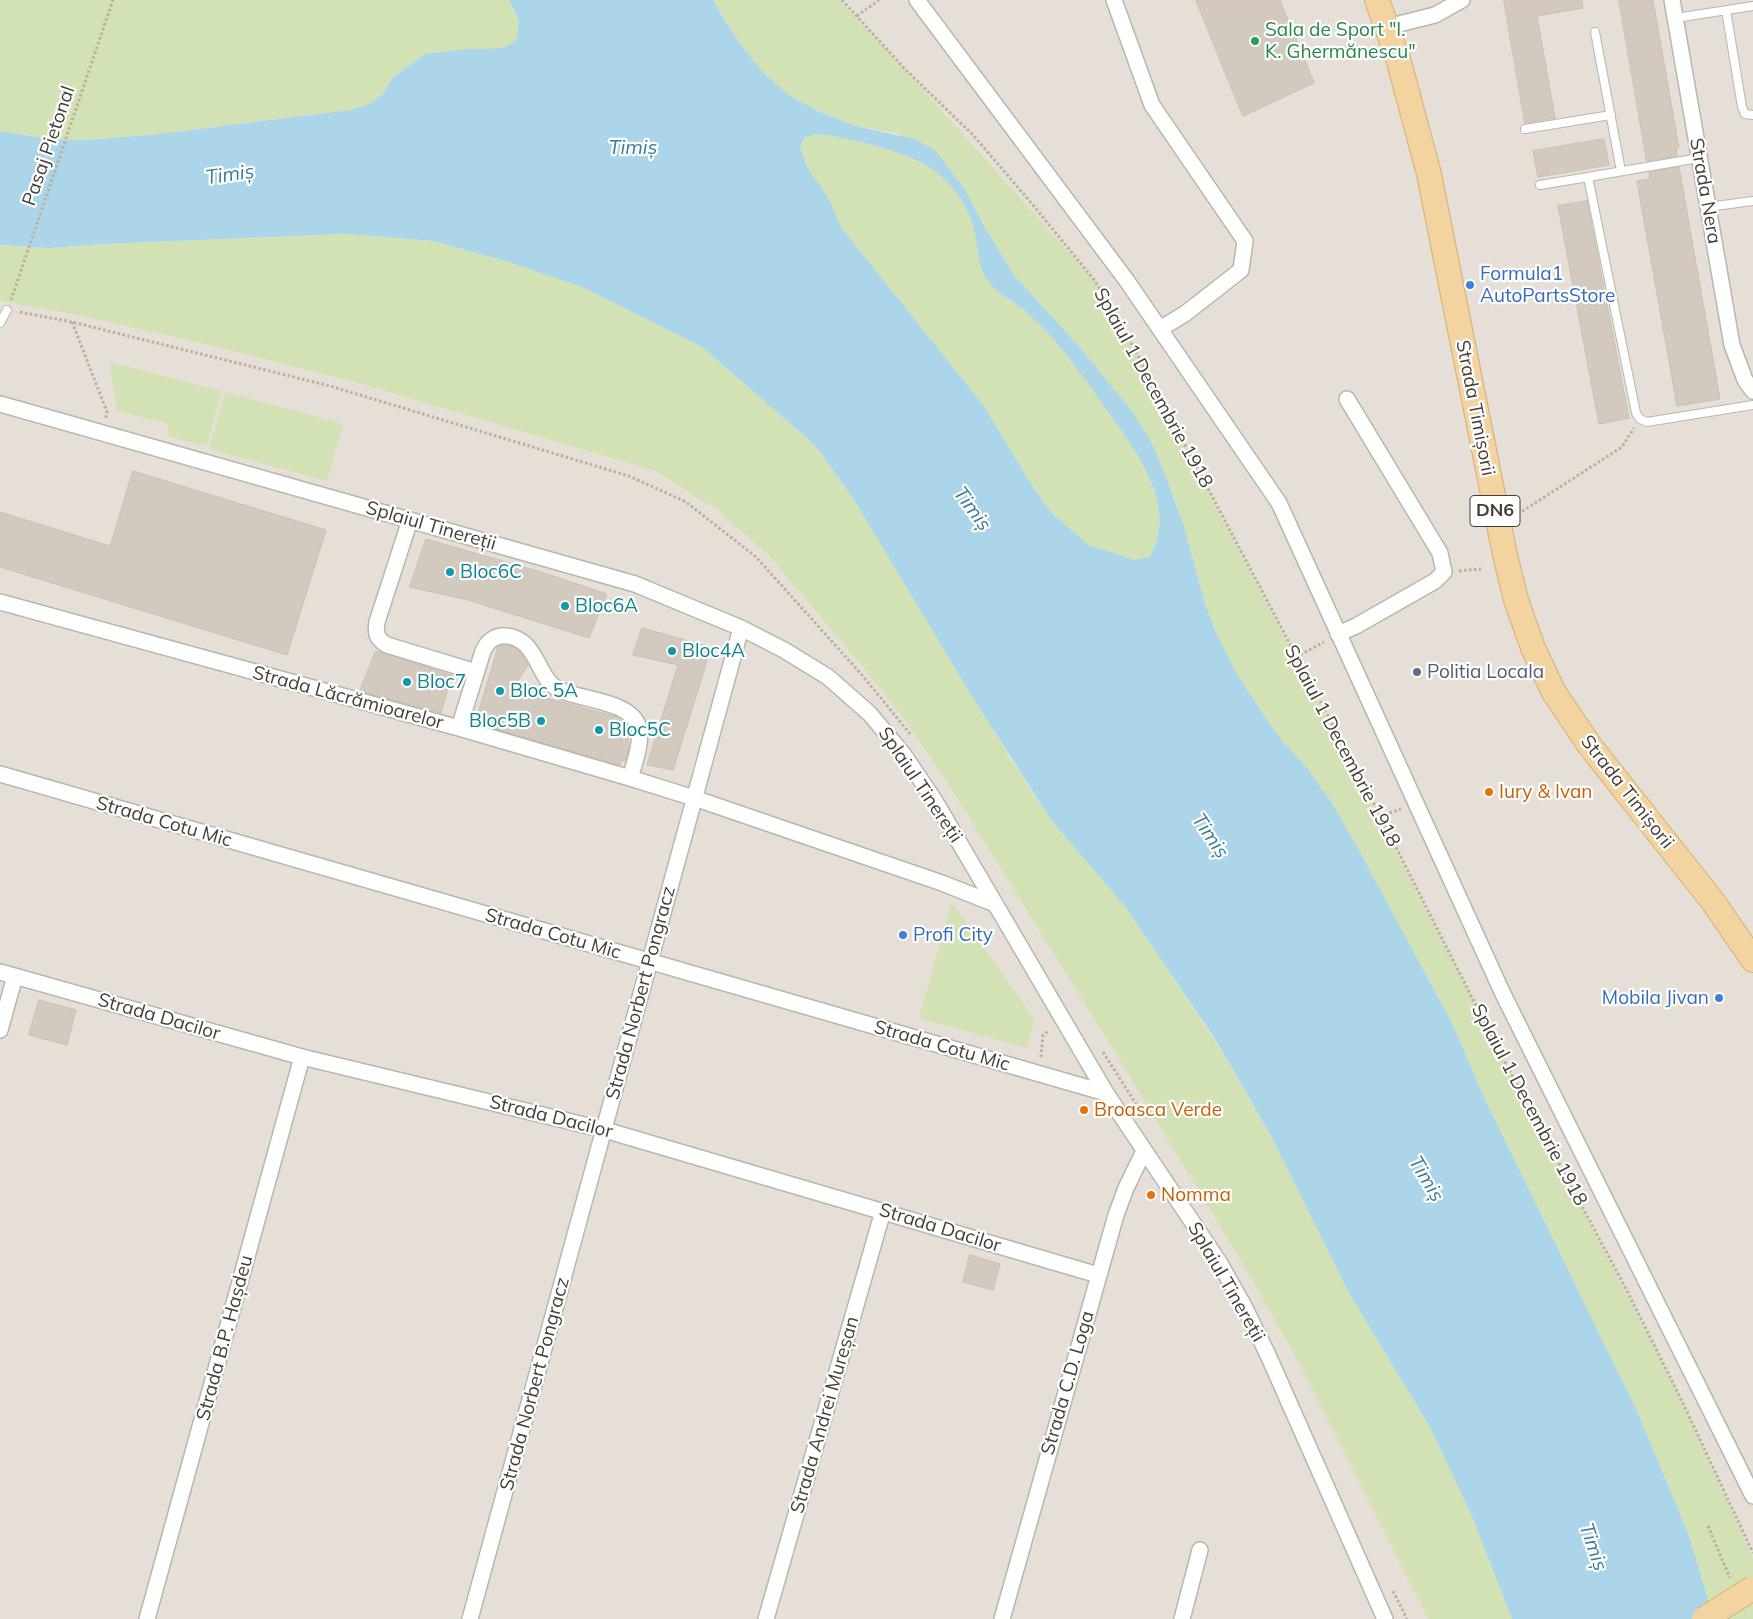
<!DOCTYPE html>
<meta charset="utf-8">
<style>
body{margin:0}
canvas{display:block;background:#f2eee8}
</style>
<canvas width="1753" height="1619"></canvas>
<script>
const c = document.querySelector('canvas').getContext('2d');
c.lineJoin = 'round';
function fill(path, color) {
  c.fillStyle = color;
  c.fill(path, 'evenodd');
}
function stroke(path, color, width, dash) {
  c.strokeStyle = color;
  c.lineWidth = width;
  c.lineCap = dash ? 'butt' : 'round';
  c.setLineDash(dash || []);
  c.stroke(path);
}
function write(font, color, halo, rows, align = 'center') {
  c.font = font + ' Mulish,sans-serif';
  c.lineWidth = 4.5;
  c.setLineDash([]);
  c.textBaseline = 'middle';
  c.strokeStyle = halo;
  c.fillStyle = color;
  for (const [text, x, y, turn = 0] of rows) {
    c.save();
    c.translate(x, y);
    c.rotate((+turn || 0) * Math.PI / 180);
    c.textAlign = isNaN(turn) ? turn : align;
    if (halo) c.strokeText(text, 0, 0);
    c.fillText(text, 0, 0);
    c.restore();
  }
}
fill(new Path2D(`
 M 840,0 L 1753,0 L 1753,1558 L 1682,1401 L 1117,316 L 1095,281 L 903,67 Z
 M 0,301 L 77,315 L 213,346 L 368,386 L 655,471 L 716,509 L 769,556 L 861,665 L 904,719 L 943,776 L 1116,1054 L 1253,1281 L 1303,1371 L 1428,1619 L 0,1619 Z`), '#e5dfd7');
fill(new Path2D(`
 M 0,0 L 509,0 L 519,21 L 516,41 L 503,48 L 466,49 L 425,54 L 393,77 L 383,94 L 369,104 L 349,110 L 159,134 L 88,140 L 55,140 L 0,131 Z
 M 713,0 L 840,0 L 903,67 L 1095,281 L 1117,316 L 1682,1401 L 1753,1558 L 1753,1619 L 1717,1619 L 1709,1601 L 1688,1533 L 1638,1413 L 1484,1097 L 1453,1025 L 1358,848 L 1330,800 L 1307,768 L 1284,743 L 1267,720 L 1237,674 L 1217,635 L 1205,603 L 1183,523 L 1166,477 L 1152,443 L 1133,412 L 1078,345 L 1014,275 L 983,224 L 966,191 L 944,161 L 898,134 L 856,126 L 820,112 L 790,96 L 763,72 L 747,52 L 728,26 Z
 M 818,134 C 849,138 912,152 936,172 C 950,183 964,200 971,216 C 973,222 974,229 976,235 C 980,248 989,276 996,288 C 1000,296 1018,304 1025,311 C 1031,316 1037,321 1042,327 C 1065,350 1084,377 1103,404 C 1132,445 1181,505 1149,557 L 1134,561 L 1089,545 L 1051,512 L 1033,487 L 984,406 L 841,227 L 829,199 L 808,168 L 800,147 L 805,137 Z
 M 345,234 L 433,241 L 505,261 L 582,287 L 702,347 L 815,445 L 854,500 L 1011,759 L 1051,820 L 1126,908 L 1215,1040 L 1270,1134 L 1350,1295 L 1431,1429 L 1473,1519 L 1512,1619 L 1428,1619 L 1303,1371 L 1253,1281 L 1116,1054 L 943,776 L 904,719 L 861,665 L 769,556 L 716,509 L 655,471 L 368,386 L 213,346 L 77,315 L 0,301 L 0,245 L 49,248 L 103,244 Z
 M 109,362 L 221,391 L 207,446 L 167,436 L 169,424 L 117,411 Z
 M 225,392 L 343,424 L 327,481 L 209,449 Z
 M 952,903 L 1035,1020 L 1027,1048 L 919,1018 Z`), '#d2e2b5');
fill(new Path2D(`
 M 509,0 L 713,0 L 728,26 L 747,52 L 763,72 L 790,96 L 820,112 L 856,126 L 915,139 L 937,152 L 966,191 L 983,224 L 1014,275 L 1078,345 L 1133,412 L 1152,443 L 1166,477 L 1183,523 L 1205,603 L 1217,635 L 1237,674 L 1267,720 L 1284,743 L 1307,768 L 1330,800 L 1358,848 L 1453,1025 L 1484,1097 L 1638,1413 L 1688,1533 L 1709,1601 L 1717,1619 L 1512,1619 L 1473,1519 L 1431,1429 L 1350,1295 L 1270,1134 L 1215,1039 L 1126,908 L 1051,820 L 976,703 L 854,500 L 815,445 L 702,347 L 582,287 L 505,261 L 433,241 L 345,234 L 103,244 L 49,248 L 0,245 L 0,131 L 55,140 L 88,140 L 159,134 L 349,110 L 369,104 L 383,94 L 393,77 L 425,54 L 465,49 L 503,48 L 516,41 L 519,21 ZM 818,134 C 849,138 912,152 936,172 C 956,188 970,209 975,234 C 978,249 978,264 986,278 C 994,292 1011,300 1023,309 C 1029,314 1034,320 1040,325 C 1063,348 1082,375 1101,402 C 1130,443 1182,505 1149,557 L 1134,560 L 1089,545 L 1051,512 L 1033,487 L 984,406 L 841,227 L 829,199 L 808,168 L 800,147 L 805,137 Z`), '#abd5e8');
const building = new Path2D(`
 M 1196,0 L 1280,0 L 1314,83 L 1243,116 Z
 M 1504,0 L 1582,0 L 1583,8 L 1537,16 L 1555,118 L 1525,123 Z
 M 1619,0 L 1653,0 L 1679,148 L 1676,148 L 1677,156 L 1647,161 Z
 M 1604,139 L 1609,165 L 1538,177 L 1533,151 Z
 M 1679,167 L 1720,399 L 1677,406 L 1637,181 L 1650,179 L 1649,172 Z
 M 1587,201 L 1629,418 L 1599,424 L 1558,206 Z
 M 133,471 L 326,530 L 287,655 L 0,567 L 0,512 L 110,546 Z
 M 426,539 L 541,572 L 607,594 L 589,638 L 468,600 L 410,587 Z
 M 642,628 L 710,647 L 704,671 L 673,770 L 647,765 L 678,665 L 633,655 Z
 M 506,645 L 513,647 L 520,652 L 528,665 L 512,689 L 614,716 L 627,725 L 629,729 L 628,750 L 625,761 L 621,761 L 620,765 L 475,723 L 498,647 Z
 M 376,651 L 452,675 L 441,713 L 360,691 Z
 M 39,1000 L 76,1010 L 67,1045 L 29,1035 Z
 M 970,1255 L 1000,1264 L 993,1290 L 963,1282 Z`);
fill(building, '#d2c9bf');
stroke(building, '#ccc0b3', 1);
const lane = new Path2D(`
 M 1726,10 L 1742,107 L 1745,114 L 1753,115
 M 1676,18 L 1753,6
 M 1595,32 L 1621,171
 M 1525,129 L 1611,115
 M 1699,158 L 1588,177 L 1636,413 L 1640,419 L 1647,422 L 1753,405
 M 1540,185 L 1588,177
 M 1708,207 L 1753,201
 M 0,323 L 7,310`);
const street = new Path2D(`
 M 917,0 L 1127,281 L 1279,503 L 1503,994 L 1753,1496
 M 1114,0 L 1152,105 L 1245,241 L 1241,270 L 1186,313 L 1160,329
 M 1672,0 L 1732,345 L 1745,380 L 1753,391
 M 1387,27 L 1435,15 L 1462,0
 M 0,404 L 635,584 L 741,628 L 784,650 L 828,677 L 870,714 L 904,755 L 935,801 L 1106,1093 L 1219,1262 L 1244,1306 L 1268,1355 L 1385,1619
 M 410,520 L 377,622 C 375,634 377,639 387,645 L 476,672
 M 0,602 L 459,728 L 630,778 L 694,798 L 942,883 L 995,904
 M 1338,634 L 1356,626 L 1435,581 L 1444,572 L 1440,553 L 1347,399
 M 459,728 L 483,651 C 485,648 487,643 490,641 C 503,630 522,638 530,650 C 540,663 544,683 560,690 C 581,700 634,701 639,729 C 642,743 634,765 630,778
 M 0,774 L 1106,1093
 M 0,972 L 302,1057 L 605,1130 L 1098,1275
 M 0,1030 L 15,976
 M 147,1619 L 302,1057
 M 470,1619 L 741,628
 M 766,1619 L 883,1211
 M 1002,1619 L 1116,1215 L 1126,1188 L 1144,1151
 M 1182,1619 L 1200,1550`);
const primary = new Path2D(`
 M 1377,0 L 1399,62 L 1429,174 L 1505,555 L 1516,600 L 1533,648 L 1553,691 L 1590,746 L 1714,903 L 1753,960`);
stroke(lane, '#bcb5ab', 10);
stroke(street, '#bcb5ab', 18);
stroke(primary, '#d6af71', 26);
stroke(new Path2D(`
 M 842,0 L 903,67 L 973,135 L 1033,205 L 1095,281 L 1117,316 L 1368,792 L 1497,1047 L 1625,1287 L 1682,1401 L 1753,1553
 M 857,16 L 879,0
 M 11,300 L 113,0
 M 20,312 L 72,322 L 330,386 L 629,476 L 686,502 L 756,557 L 862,675 L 911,735
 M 72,322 L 107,412 L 106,418
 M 1518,514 L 1622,447 L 1634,428
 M 1459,571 L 1481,569
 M 1296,657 L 1324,642
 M 1380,816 L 1401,809
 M 1103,1052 L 1136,1104
 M 1041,1057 L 1043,1035 L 1049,1030
 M 1708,1526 L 1730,1578
 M 1393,1591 L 1407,1619`), '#bdaf9e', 3, [2.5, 2.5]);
stroke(lane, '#fff', 8);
stroke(street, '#fff', 15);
stroke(primary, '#f3d4a0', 24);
const primaryBridge = new Path2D(`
 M 1704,1619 L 1753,1588`);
stroke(primaryBridge, '#d6af71', 26, []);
stroke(primaryBridge, '#f3d4a0', 24);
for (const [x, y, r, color] of [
 [1255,41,5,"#2e9e5b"],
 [1470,285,5,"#3f7fe0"],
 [450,572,5,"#0f9aa8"],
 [565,606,5,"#0f9aa8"],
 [672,651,5,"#0f9aa8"],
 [1417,672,5,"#5c6f8a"],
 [407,682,5,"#0f9aa8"],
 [500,691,5,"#0f9aa8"],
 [541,721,5,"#0f9aa8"],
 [599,730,5,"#0f9aa8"],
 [1489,792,5,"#e8710a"],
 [903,935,5,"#3f7fe0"],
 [1719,998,5,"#3f7fe0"],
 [1084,1110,5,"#e8710a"],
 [1151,1195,5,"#e8710a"]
]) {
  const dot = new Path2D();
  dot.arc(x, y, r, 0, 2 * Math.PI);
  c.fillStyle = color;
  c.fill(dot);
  stroke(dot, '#fff', 2);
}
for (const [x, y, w] of [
 [1495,511,50]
]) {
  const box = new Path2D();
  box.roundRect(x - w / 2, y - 15.5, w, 31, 4);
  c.fillStyle = '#fff';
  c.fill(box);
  stroke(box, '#443e37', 1);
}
write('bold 18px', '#443e37', null, [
 ["DN6",1495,511]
]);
write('19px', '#27864d', '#fff', [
 ["Sala de Sport \"I.",1265,30],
 ["K. Ghermănescu\"",1265,52]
], 'left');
write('19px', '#443e37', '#fff', [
 ["Pasaj Pietonal",49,146,-71],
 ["Strada Nera",1705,191,80],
 ["Splaiul 1 Decembrie 1918",1153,388,61],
 ["Strada Timișorii",1475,408,79],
 ["Splaiul Tinereții",431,526,16],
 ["Strada Lăcrămioarelor",348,698,15],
 ["Splaiul 1 Decembrie 1918",1342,746,62],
 ["Splaiul Tinereții",920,785,56],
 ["Strada Timișorii",1627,792,52],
 ["Strada Cotu Mic",164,822,16],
 ["Strada Cotu Mic",553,934,16],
 ["Strada Norbert Pongracz",641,993,-75],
 ["Strada Dacilor",159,1017,16],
 ["Strada Cotu Mic",942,1046,16],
 ["Splaiul 1 Decembrie 1918",1529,1105,62],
 ["Strada Dacilor",551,1117,14],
 ["Strada Dacilor",940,1228,17],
 ["Splaiul Tinereții",1226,1282,60],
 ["Strada B.P. Hașdeu",225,1338,-75],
 ["Strada C.D. Loga",1068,1383,-74],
 ["Strada Norbert Pongracz",535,1384,-75],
 ["Strada Andrei Mureșan",825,1415,-74]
]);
write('19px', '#366cbe', '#fff', [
 ["Formula1",1480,274],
 ["AutoPartsStore",1480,296],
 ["Profi City",913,935],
 ["Mobila Jivan",1709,998,"right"]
], 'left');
write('19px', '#0d838f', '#fff', [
 ["Bloc6C",460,572],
 ["Bloc6A",575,606],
 ["Bloc4A",682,651],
 ["Bloc7",417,682],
 ["Bloc 5A",510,691],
 ["Bloc5B",531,721,"right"],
 ["Bloc5C",609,730]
], 'left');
write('19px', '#4e5e75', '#fff', [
 ["Politia Locala",1427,672]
], 'left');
write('19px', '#c56008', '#fff', [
 ["Iury & Ivan",1499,792],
 ["Broasca Verde",1094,1110],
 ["Nomma",1161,1195]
], 'left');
write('italic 20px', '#3a7c9d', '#fff', [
 ["Timiș",633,148],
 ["Timiș",230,175,-8],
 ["Timiș",972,509,54],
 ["Timiș",1210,836,56],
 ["Timiș",1426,1179,59],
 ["Timiș",1593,1547,71]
]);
</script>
